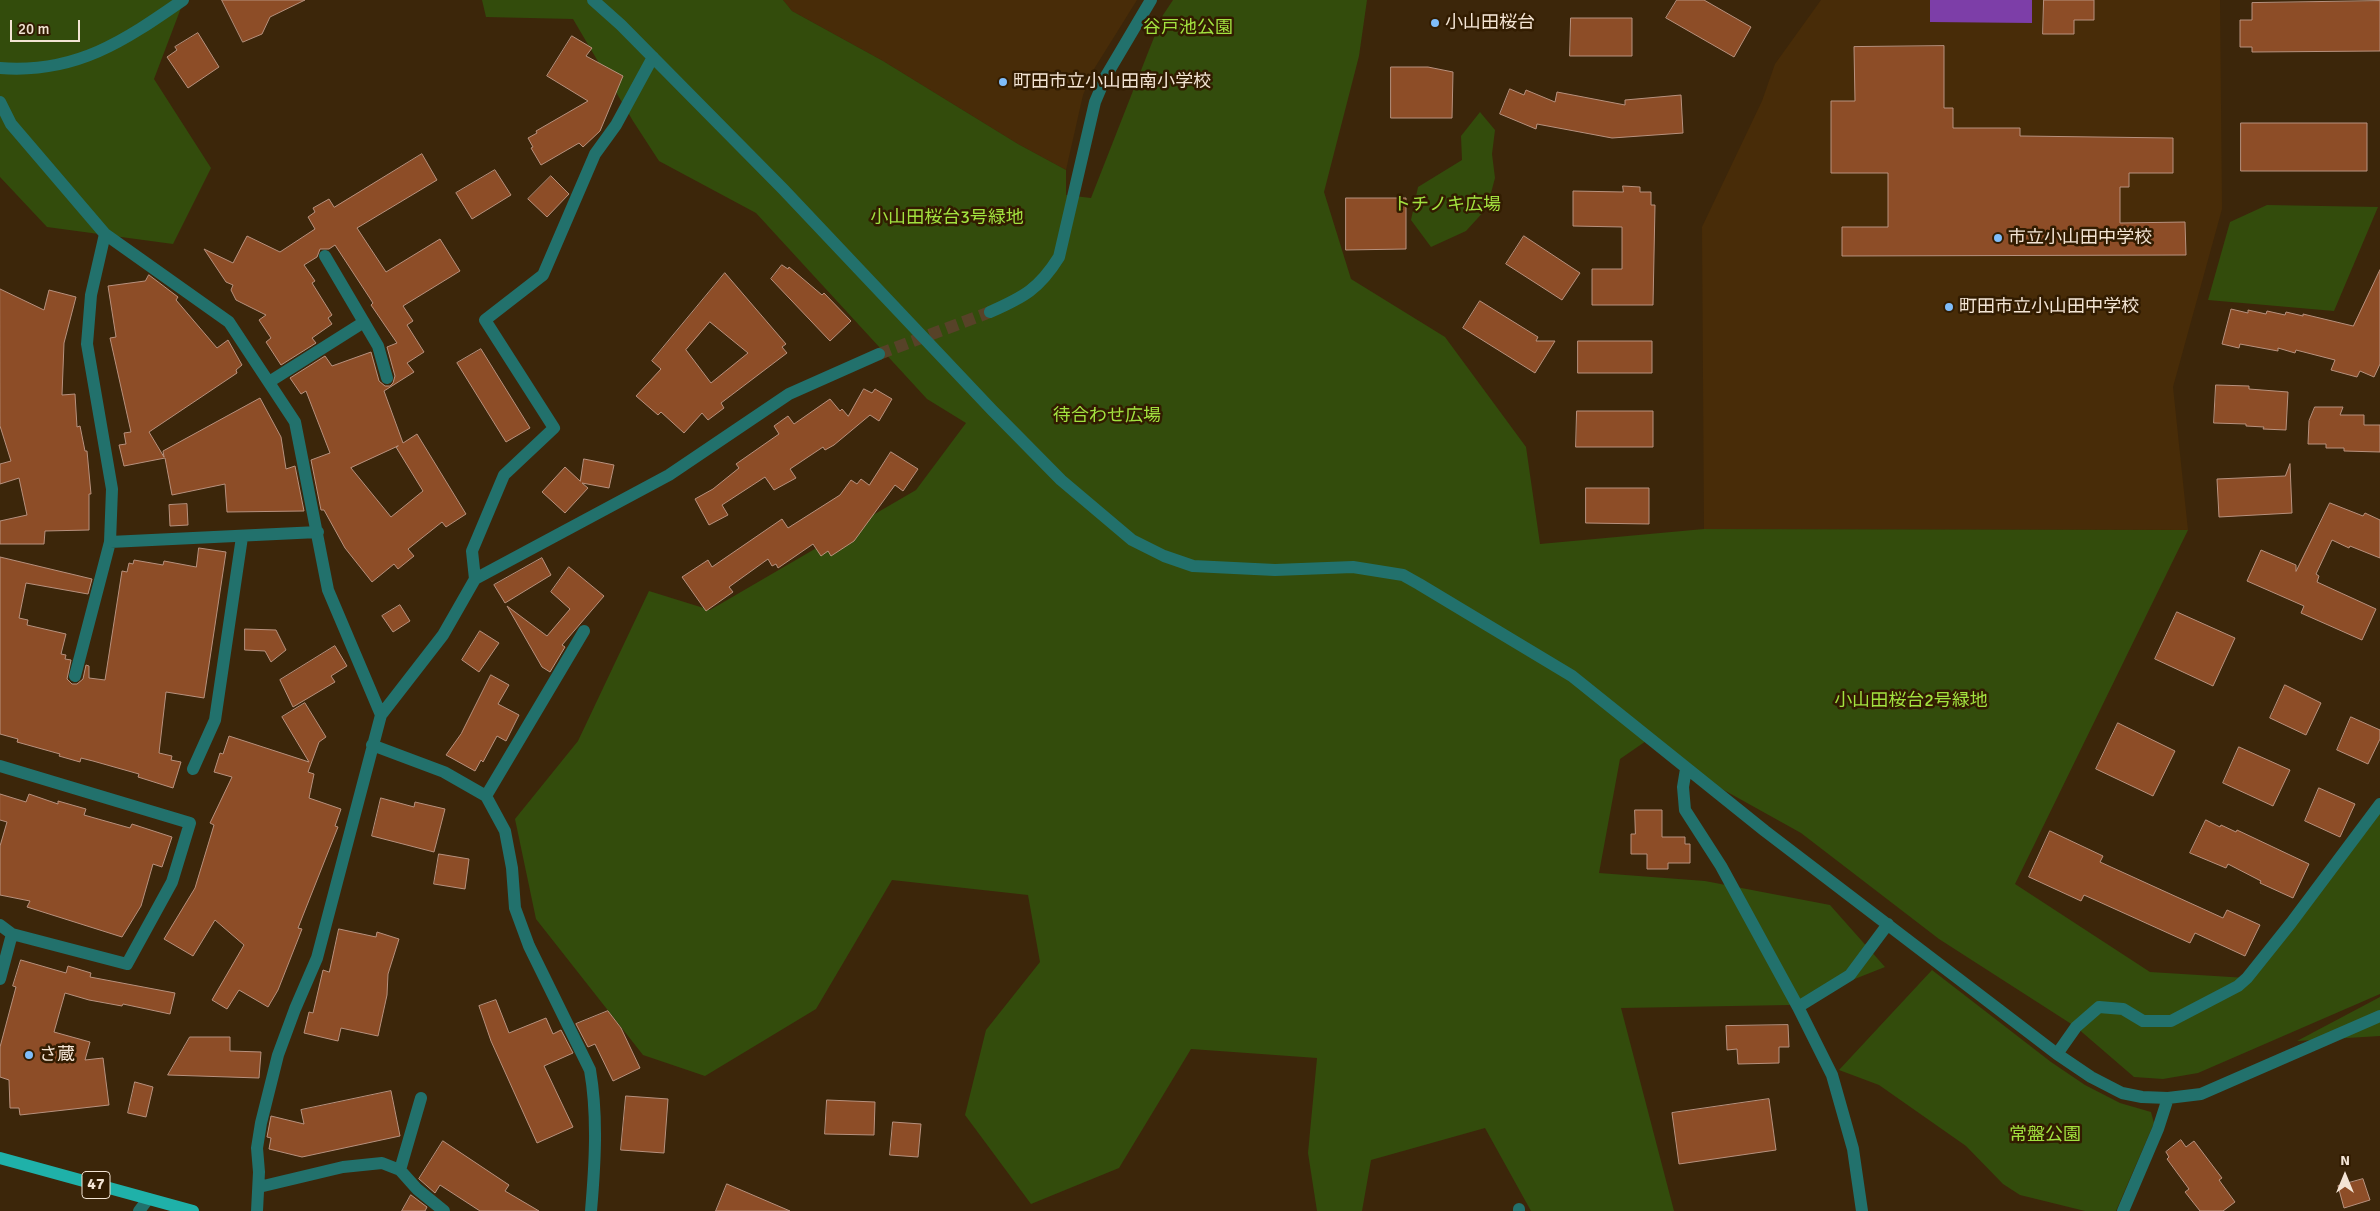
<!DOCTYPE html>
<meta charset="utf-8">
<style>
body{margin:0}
#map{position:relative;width:2380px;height:1211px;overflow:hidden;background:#3c260a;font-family:Signika,sans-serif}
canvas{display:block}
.north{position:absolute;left:2320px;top:1151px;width:50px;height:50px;-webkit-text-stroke:4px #321c01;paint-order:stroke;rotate:0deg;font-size:14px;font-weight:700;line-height:20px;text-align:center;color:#f3e4d4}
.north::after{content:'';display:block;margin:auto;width:18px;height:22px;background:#f3e4d4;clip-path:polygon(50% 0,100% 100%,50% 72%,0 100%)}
.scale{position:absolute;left:10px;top:20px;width:70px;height:22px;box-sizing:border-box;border:2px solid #f3e4d4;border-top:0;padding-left:6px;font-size:15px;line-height:18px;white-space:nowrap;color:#f3e4d4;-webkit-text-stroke:4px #321c01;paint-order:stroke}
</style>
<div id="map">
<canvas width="2380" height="1211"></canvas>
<div class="north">N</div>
<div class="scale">20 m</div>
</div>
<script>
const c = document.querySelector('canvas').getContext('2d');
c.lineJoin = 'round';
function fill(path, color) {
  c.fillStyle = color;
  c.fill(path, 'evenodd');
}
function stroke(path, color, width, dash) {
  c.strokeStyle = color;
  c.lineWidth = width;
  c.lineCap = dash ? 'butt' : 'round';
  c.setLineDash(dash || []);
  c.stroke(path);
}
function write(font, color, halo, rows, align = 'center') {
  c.font = font + ' Signika,"Noto Sans JP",sans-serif';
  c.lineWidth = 5;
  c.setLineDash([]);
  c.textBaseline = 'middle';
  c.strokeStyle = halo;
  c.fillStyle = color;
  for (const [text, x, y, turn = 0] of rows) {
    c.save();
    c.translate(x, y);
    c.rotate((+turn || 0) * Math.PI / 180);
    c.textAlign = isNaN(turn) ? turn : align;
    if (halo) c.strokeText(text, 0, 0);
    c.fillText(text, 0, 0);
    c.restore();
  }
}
fill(new Path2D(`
 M 783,0 L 1137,0 L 1094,69 L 1083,95 L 1066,170 L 1018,144 L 883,61 L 792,11 Z
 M 1821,0 L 2220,0 L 2222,209 L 2173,387 L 2188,530 L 1704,529 L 1702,227 L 1762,101 L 1775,64 Z`), '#482c08');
fill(new Path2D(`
 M 0,0 L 184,0 L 154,79 L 211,168 L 173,244 L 47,227 L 0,177 Z
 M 482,0 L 783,0 L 792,11 L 883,61 L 1018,144 L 1066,170 L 1066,195 L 1091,198 L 1149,50 L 1163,15 L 1173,0 L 1367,0 L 1359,56 L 1324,192 L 1351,279 L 1445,337 L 1526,447 L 1540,544 L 1704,529 L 2188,530 L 2015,884 L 2150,972 L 2247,978 L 2380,804 L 2380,994 L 2198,1073 L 2163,1079 L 2134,1077 L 2076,1027 L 1939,939 L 1801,833 L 1686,769 L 1649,739 L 1620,759 L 1599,873 L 1705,881 L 1830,905 L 1885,967 L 1789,1005 L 1621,1008 L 1674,1211 L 1531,1211 L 1485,1128 L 1371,1160 L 1362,1211 L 1317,1211 L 1308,1153 L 1317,1058 L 1191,1049 L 1119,1168 L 1031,1204 L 965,1115 L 986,1030 L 1040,962 L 1028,895 L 892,880 L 816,1009 L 705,1076 L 643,1055 L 536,919 L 515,819 L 578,741 L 649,591 L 710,610 L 916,490 L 966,423 L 927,399 L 756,213 L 659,161 L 633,121 L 573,19 L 486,17 Z
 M 1480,112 L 1495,130 L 1492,154 L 1495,178 L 1487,208 L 1466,231 L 1431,247 L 1411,220 L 1418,187 L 1462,160 L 1461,136 Z
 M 2267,205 L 2378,207 L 2334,311 L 2208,300 L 2230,222 Z
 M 1932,970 L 2051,1062 L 2085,1085 L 2120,1103 L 2151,1112 L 2154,1123 L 2116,1211 L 2085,1211 L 2020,1195 L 2003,1184 L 1966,1146 L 1879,1085 L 1839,1070 Z
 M 2380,997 L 2380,1036 L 2297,1041 Z`), '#334c0c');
fill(new Path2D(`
 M 1930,0 L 2032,0 L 2032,23 L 1930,22 Z`), '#7d3ea8');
const building = new Path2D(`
 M 222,0 L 305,0 L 270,17 L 262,34 L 243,42 Z
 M 1677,0 L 1704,0 L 1751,27 L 1734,57 L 1666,18 Z
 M 2044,0 L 2094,0 L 2094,20 L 2074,20 L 2074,34 L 2043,34 Z
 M 2380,1 L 2380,51 L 2252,52 L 2252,47 L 2240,47 L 2240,20 L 2252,20 L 2252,3 Z
 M 1571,18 L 1632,18 L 1632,56 L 1570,56 Z
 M 198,33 L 219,67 L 188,88 L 167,57 L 177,50 L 175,47 Z
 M 572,36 L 592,48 L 586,56 L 623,76 L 600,131 L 583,147 L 579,143 L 541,165 L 531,148 L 533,147 L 528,138 L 537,133 L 536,131 L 588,101 L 547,76 Z
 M 1944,46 L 1944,108 L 1953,108 L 1953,128 L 2020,128 L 2020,136 L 2173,138 L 2173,173 L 2129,173 L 2129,187 L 2120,187 L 2120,223 L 2185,222 L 2186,255 L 1842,256 L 1842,227 L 1888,227 L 1888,173 L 1831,173 L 1831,101 L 1855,101 L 1854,47 Z
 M 1391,67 L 1428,67 L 1453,72 L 1452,118 L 1391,118 Z
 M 1510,89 L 1524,95 L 1526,90 L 1555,102 L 1557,92 L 1625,105 L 1625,100 L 1681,95 L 1683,133 L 1612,138 L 1537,124 L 1536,129 L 1500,114 Z
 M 2241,123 L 2367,123 L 2367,171 L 2241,171 Z
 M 422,154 L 437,180 L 357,228 L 386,272 L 440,239 L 460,271 L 403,306 L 413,321 L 407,325 L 424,352 L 407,363 L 414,372 L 384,391 L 403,443 L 417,434 L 466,514 L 446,527 L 442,522 L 408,549 L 414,556 L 398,569 L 394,564 L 372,582 L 345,548 L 324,510 L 321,510 L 311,460 L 330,453 L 306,391 L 301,394 L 290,378 L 325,356 L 332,366 L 371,352 L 379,381 L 385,386 L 390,386 L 393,383 L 395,376 L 387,347 L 397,343 L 371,305 L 373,303 L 335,245 L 329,249 L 320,249 L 317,257 L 304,265 L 315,281 L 312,283 L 332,315 L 328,318 L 332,324 L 312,338 L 316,343 L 281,365 L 266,342 L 271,338 L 259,320 L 266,315 L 236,300 L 231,290 L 233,285 L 226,282 L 204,249 L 233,263 L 247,236 L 280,252 L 315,229 L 308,217 L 315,212 L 313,208 L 329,199 L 334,207 ZM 398,446 L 396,447 L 423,491 L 391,517 L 351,468 Z
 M 495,170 L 511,195 L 472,219 L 456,193 Z
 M 551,176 L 569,194 L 547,217 L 528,199 Z
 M 1623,186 L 1640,187 L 1640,192 L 1651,192 L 1651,205 L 1655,205 L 1653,305 L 1592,305 L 1592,269 L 1622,269 L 1622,227 L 1573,226 L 1573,191 L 1623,192 Z
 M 1346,198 L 1406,198 L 1406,249 L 1346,250 Z
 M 1524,236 L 1580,273 L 1562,300 L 1506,264 Z
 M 782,265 L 788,269 L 789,267 L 822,295 L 824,293 L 851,321 L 830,341 L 771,279 Z
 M 2380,270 L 2380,364 L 2374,377 L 2360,371 L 2357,377 L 2331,370 L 2335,360 L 2296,350 L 2295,353 L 2278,348 L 2278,351 L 2240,344 L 2239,348 L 2222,344 L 2231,309 L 2248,313 L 2248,310 L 2266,314 L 2267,311 L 2285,315 L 2286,312 L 2303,316 L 2303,314 L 2353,326 Z
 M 725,273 L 786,344 L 782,347 L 787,353 L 721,403 L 724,408 L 708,420 L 702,413 L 684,433 L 661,412 L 658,415 L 636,396 L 661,369 L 652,361 ZM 710,322 L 748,353 L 711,383 L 686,350 Z
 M 149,275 L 178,297 L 176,300 L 217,348 L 228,340 L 242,365 L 236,370 L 237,373 L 149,432 L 164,457 L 163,451 L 260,398 L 281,437 L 286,469 L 295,466 L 304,511 L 227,512 L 225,484 L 172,495 L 165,458 L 124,466 L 119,445 L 126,444 L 124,433 L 131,432 L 110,338 L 116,337 L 108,286 L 145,281 Z
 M 0,289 L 44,310 L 49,290 L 76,297 L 64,343 L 62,395 L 75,394 L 77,427 L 80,426 L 85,451 L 87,451 L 91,494 L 89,494 L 89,530 L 45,531 L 44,544 L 0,544 L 0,521 L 27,515 L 19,478 L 0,484 L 0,464 L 11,461 L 0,426 Z
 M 1480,301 L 1538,337 L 1536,341 L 1555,341 L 1535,373 L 1463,328 Z
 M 1578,341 L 1652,341 L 1652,373 L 1578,373 Z
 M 481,349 L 530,428 L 506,442 L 457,363 Z
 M 2216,385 L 2249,386 L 2249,389 L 2288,392 L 2286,430 L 2263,429 L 2264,427 L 2246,426 L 2246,424 L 2214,423 Z
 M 864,389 L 872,393 L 875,389 L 892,399 L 879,421 L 870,415 L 834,445 L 825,450 L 823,447 L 790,469 L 796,478 L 774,490 L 765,477 L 722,505 L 728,515 L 709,525 L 695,499 L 713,489 L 739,468 L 736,464 L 779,434 L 774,426 L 788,416 L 794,424 L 830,399 L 840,411 L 842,409 L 848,416 Z
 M 2315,407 L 2343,407 L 2340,415 L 2364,415 L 2364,425 L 2380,425 L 2380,452 L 2344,451 L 2344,448 L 2326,448 L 2326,444 L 2308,444 L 2309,421 Z
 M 1577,411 L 1653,411 L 1653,447 L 1576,447 Z
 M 891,452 L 918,469 L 903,491 L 895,485 L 854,541 L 831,556 L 828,551 L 821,556 L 813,544 L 778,568 L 776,564 L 772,566 L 768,559 L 729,587 L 733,592 L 706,611 L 682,577 L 708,560 L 712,567 L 782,519 L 788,528 L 840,495 L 851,480 L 857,484 L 861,479 L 869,485 Z
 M 584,459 L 614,465 L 609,488 L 582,483 L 588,488 L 565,513 L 542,492 L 565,467 L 580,481 Z
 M 2290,464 L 2292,513 L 2219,517 L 2217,479 L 2285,476 Z
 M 1586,488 L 1649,488 L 1649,524 L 1586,523 Z
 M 2330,503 L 2363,516 L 2365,513 L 2380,520 L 2380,558 L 2350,546 L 2349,548 L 2332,540 L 2316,574 L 2319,576 L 2317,582 L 2376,609 L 2362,640 L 2301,613 L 2304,606 L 2247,581 L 2261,550 L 2296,565 L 2296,571 Z
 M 187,504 L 188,525 L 170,526 L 169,505 Z
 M 199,548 L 226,552 L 204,698 L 166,692 L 159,753 L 172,756 L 171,760 L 181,762 L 173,788 L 138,777 L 139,774 L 93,761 L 81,758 L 80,762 L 59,756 L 60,754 L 17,742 L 18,739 L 0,734 L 0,557 L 92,579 L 88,594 L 26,583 L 19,618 L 28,620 L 27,625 L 66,634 L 61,654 L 66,655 L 65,659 L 71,660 L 67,679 L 72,684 L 77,684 L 83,679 L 86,665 L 89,666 L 89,678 L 105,680 L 122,571 L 127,572 L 129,563 L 133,564 L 134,560 L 163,565 L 164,561 L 196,567 Z
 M 542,558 L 551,575 L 505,603 L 494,585 Z
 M 569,567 L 604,596 L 562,645 L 565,647 L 550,672 L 542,667 L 507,606 L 547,636 L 570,609 L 551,592 Z
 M 400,605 L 410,621 L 393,632 L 382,616 Z
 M 2177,612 L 2235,638 L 2213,686 L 2155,659 Z
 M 245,629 L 276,630 L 286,650 L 271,662 L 265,651 L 245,650 Z
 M 480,631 L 499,643 L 479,672 L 462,660 Z
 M 335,646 L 347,666 L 331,676 L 335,682 L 293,707 L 280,680 Z
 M 491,675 L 509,685 L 498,704 L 519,715 L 506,741 L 497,736 L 483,762 L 481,760 L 475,771 L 446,755 L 461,734 Z
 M 2285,685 L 2321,703 L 2306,735 L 2270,718 Z
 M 305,703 L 326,737 L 319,742 L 308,772 L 314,774 L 309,798 L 341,809 L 335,826 L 338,827 L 298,928 L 302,929 L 278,990 L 268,1007 L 239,990 L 227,1009 L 212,1000 L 244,945 L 215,920 L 193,956 L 164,939 L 195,888 L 214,825 L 210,823 L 232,777 L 214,772 L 220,753 L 223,754 L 229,736 L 309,762 L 282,717 Z
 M 2351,717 L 2380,730 L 2380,739 L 2368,764 L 2337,750 Z
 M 2118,723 L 2175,751 L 2153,796 L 2096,769 Z
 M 2239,747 L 2290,770 L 2273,806 L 2223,783 Z
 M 2319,788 L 2355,804 L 2340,837 L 2305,821 Z
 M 0,794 L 26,802 L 29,794 L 58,804 L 58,801 L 86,809 L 84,815 L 130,828 L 132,824 L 172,837 L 162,867 L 153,864 L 141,906 L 122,937 L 27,907 L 30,901 L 0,895 L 0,846 L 7,822 L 0,820 Z
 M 381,798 L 414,807 L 415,802 L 445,809 L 434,852 L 372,836 Z
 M 1635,810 L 1662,810 L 1662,837 L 1685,837 L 1685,844 L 1690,844 L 1690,863 L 1668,863 L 1668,869 L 1647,869 L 1647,854 L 1631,854 L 1631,834 L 1635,834 Z
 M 2206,820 L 2220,827 L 2221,825 L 2236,832 L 2237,830 L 2309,864 L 2293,898 L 2260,883 L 2261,881 L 2228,864 L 2226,868 L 2190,853 Z
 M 2050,831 L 2103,856 L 2100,862 L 2223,918 L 2227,910 L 2260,925 L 2245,956 L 2195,933 L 2190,943 L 2084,895 L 2081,901 L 2029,877 Z
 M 439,854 L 469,859 L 465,889 L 434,884 Z
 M 339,929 L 376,937 L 377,932 L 399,939 L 388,974 L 387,995 L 378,1036 L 341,1028 L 338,1041 L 304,1033 L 309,1012 L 313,1013 L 323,970 L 329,972 Z
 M 21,960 L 66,973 L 68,966 L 91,973 L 90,977 L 175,993 L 170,1014 L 123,1004 L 122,1006 L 89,1000 L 65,993 L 54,1032 L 90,1042 L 85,1060 L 103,1058 L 109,1105 L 20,1115 L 19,1108 L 10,1108 L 9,1080 L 0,1077 L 0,1047 L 16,987 L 13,986 Z
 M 496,1000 L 509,1033 L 546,1018 L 553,1034 L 561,1030 L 573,1053 L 544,1066 L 573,1127 L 537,1143 L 491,1041 L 479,1006 Z
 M 608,1011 L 621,1028 L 640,1068 L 613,1081 L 595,1044 L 588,1047 L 576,1024 Z
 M 1788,1025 L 1789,1047 L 1779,1047 L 1779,1063 L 1738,1064 L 1737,1049 L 1727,1050 L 1726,1026 Z
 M 190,1037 L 230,1037 L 230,1051 L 261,1052 L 259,1078 L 168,1075 Z
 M 135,1082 L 153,1087 L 146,1117 L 128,1113 Z
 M 391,1091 L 400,1136 L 302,1157 L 269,1149 L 271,1138 L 267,1137 L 271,1116 L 304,1124 L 301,1110 Z
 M 626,1096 L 668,1099 L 664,1153 L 621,1150 Z
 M 1769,1099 L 1776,1150 L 1679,1164 L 1672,1113 Z
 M 827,1100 L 875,1102 L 874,1135 L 825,1134 Z
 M 893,1122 L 921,1124 L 918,1157 L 890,1155 Z
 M 2181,1140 L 2186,1147 L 2194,1141 L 2222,1178 L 2219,1180 L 2235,1202 L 2223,1211 L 2200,1211 L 2185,1192 L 2189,1189 L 2167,1159 L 2169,1157 L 2166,1152 Z
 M 443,1141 L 509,1185 L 505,1191 L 539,1211 L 480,1211 L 440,1185 L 435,1193 L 419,1179 Z
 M 2363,1179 L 2370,1200 L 2344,1208 L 2338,1186 Z
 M 727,1184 L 790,1211 L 716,1211 Z
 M 411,1195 L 427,1207 L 425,1211 L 402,1211 Z`);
fill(building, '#8d4d27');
stroke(building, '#b7917e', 1);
stroke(new Path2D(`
 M 879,354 L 990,312`), '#574228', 12, [12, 6]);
stroke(new Path2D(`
 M 593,0 L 621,25 L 783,189 L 992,410 L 1061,480 L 1132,540 L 1164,556 L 1193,566 L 1275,570 L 1353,567 L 1403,575 L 1419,584 L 1572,676 L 1765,831 L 2057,1054 L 2091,1077 L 2122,1093 L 2142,1097 L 2168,1098 L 2201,1094 L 2380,1016
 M 0,68 C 76,74 124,41 183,0
 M 0,102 L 11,124 L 105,234 L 229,322 L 295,422 L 328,590 L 381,715
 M 325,256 L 378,346 L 387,378
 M 990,312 C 1024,297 1039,289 1059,257 L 1095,102 L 1106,76 L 1151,0
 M 269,382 L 364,322
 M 110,542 L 318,532
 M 475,579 L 472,551 L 504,475 L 554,428 L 485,320 L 543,275 L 595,154 L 616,125 L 653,57
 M 75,676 L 110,542 L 112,489 L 87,344 L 91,295 L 105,234
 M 372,745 L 444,772 L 486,796 L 505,831 L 512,868 L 515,908 L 529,946 L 590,1070 C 598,1116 595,1164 591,1211
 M 0,766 L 190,823 L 172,882 L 127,964 L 12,934 L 0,925
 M 193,769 L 215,720 L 242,537
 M 1686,769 L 1683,787 L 1685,810 L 1721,866 L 1798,1007 L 1832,1075 L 1853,1149 L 1862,1211
 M 486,796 L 584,631
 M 0,979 L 12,934
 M 1798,1007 L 1850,975 L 1888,924
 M 2057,1054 L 2076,1027 L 2099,1007 L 2123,1009 L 2143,1021 L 2171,1021 L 2238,986 L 2247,978 L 2291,923 L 2380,804
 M 400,1170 L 421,1098
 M 259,1187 L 343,1167 L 382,1163 L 400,1170 L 417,1189 L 444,1211
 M 1519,1209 L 1519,1211
 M 139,1211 L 148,1199
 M 257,1211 L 259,1172 L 257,1148 L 261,1123 L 278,1055 L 295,1009 L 317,958 L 381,715 L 443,635 L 475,579 L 669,475 L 789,394 L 879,354
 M 2123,1211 L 2158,1129 L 2168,1098`), '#22716c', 12);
stroke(new Path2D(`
 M 0,1158 L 193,1211`), '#1fb1a9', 12);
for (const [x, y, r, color] of [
 [1435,23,5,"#7fbdfa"],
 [1003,82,5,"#7fbdfa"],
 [1998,238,5,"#7fbdfa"],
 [1949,307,5,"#7fbdfa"],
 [29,1055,5,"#7fbdfa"]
]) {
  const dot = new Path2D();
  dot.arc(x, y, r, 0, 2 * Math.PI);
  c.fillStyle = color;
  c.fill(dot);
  stroke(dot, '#321c01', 2);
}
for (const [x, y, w] of [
 [96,1185,28]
]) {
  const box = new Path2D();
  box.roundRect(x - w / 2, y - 13.5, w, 27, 4);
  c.fillStyle = '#321c01';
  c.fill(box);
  stroke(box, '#f3e4d4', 1);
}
write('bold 16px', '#f3e4d4', null, [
 ["47",96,1185]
]);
write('18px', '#f3e4d4', '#321c01', [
 ["小山田桜台",1445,23],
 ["町田市立小山田南小学校",1013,82],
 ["市立小山田中学校",2008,238],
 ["町田市立小山田中学校",1959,307],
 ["さ蔵",39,1055]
], 'left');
write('18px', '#a2e23f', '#321c01', [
 ["谷戸池公園",1188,28],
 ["トチノキ広場",1447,205],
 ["小山田桜台3号緑地",947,218],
 ["待合わせ広場",1107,416],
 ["小山田桜台2号緑地",1911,701],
 ["常盤公園",2045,1135]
]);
</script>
